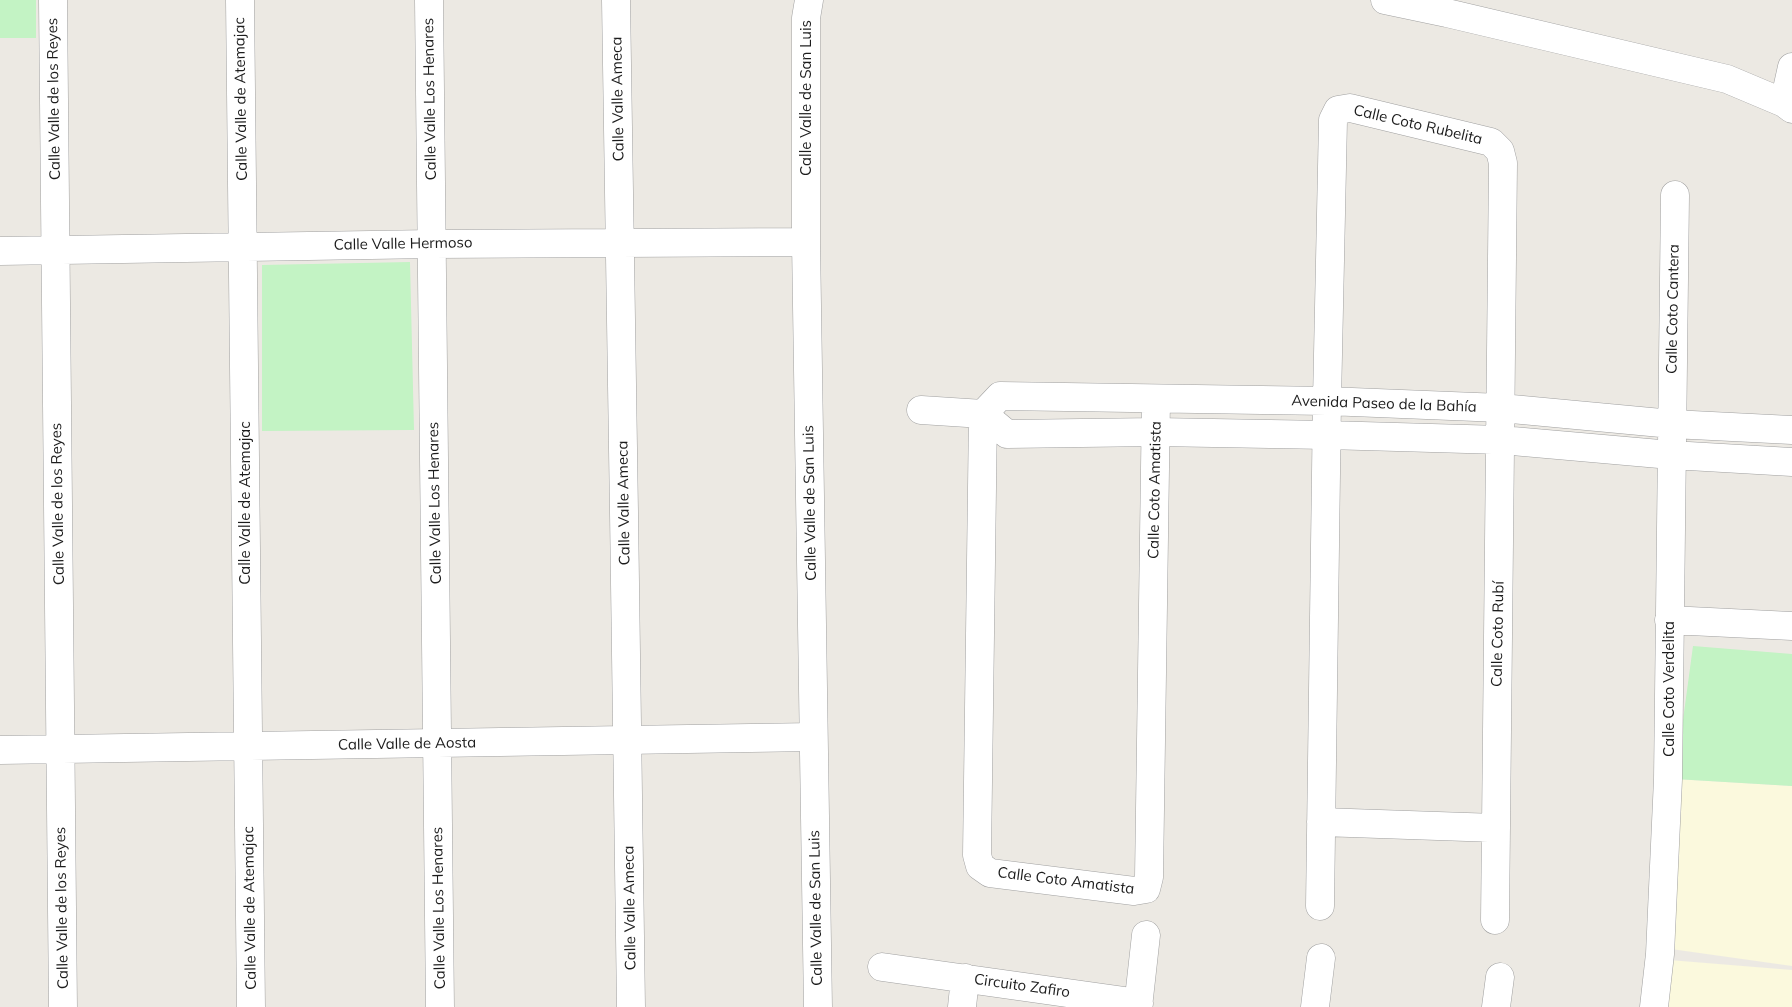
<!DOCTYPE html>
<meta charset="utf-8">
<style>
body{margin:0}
canvas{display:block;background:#ece9e3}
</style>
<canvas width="1792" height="1007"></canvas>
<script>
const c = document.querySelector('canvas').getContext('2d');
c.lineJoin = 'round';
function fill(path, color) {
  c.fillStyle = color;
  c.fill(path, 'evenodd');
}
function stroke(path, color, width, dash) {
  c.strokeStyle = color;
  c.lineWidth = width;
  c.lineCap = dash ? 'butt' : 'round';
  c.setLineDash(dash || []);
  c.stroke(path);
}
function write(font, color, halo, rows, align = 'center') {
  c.font = font + ' Mulish,sans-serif';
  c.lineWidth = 4;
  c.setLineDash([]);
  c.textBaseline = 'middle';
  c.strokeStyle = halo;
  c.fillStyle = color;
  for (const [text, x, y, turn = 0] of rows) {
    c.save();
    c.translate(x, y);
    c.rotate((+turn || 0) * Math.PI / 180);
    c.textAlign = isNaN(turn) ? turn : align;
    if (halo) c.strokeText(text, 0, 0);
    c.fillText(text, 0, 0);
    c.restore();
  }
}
fill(new Path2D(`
 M 1675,779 L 1792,786 L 1792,966 L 1671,949 Z
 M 1669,960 L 1792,970 L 1792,1007 L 1664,1007 Z`), '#fbf9dd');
fill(new Path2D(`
 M 0,0 L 36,0 L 36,38 L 0,38 Z
 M 410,262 L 414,430 L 262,431 L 262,265 Z
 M 1693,646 L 1792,654 L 1792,786 L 1675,779 Z`), '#c3f3c4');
const minor = new Path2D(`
 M 53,0 L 63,1007
 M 240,0 L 251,1007
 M 429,0 L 440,1007
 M 616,0 C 623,336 625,671 631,1007
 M 809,0 L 806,18 L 806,242 L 818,1007
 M 1385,0 L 1447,13 L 1727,79 L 1784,103 L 1792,109
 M 1784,103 L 1792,67
 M 0,251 L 432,244 L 806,242
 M 921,410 L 983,414 L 1007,434 L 1156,432 L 1327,435 L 1501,440 L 1671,455 L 1792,462
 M 983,414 L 977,855 L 980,866 L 990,873 L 1134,891 L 1146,889 L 1149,877 L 1156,400
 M 983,414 L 1000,396 L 1327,401 L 1501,408 L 1672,424 L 1792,430
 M 1669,620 L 1792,626
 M 0,750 L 813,737
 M 1321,822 L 1496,828
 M 1320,906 L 1327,401 L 1333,120 L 1338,110 L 1350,108 L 1491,142 L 1500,151 L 1503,163 L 1495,920
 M 882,967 L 1139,1003
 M 962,1007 L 965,978
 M 1138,1007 L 1146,935
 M 1315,1007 L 1321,958
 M 1496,1007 L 1500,977
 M 1654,1007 L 1660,954 L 1668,779 L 1675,195`);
stroke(minor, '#a0a0a0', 29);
stroke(minor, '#fff', 28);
write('15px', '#1c1c1c', '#fff', [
 ["Calle Valle de San Luis",806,98,-90],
 ["Calle Valle de los Reyes",54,99,-91],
 ["Calle Valle de Atemajac",241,99,-91],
 ["Calle Valle Los Henares",430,99,-91],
 ["Calle Valle Ameca",618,99,-91],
 ["Calle Coto Rubelita",1418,125,13],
 ["Calle Valle Hermoso",403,244,-1],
 ["Calle Coto Cantera",1673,309,-89],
 ["Avenida Paseo de la Bahía",1384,404,2],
 ["Calle Coto Amatista",1155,490,-89],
 ["Calle Valle de Atemajac",245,503,-90],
 ["Calle Valle Los Henares",435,503,-91],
 ["Calle Valle Ameca",624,503,-91],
 ["Calle Valle de San Luis",810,503,-91],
 ["Calle Valle de los Reyes",58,504,-91],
 ["Calle Coto Rubí",1498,634,-89],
 ["Calle Coto Verdelita",1669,689,-90],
 ["Calle Valle de Aosta",407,744,-1],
 ["Calle Coto Amatista",1066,881,7],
 ["Calle Valle de los Reyes",62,908,-91],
 ["Calle Valle de Atemajac",250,908,-91],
 ["Calle Valle Los Henares",439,908,-91],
 ["Calle Valle Ameca",630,908,-91],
 ["Calle Valle de San Luis",816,908,-91],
 ["Circuito Zafiro",1022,986,8]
]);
</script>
